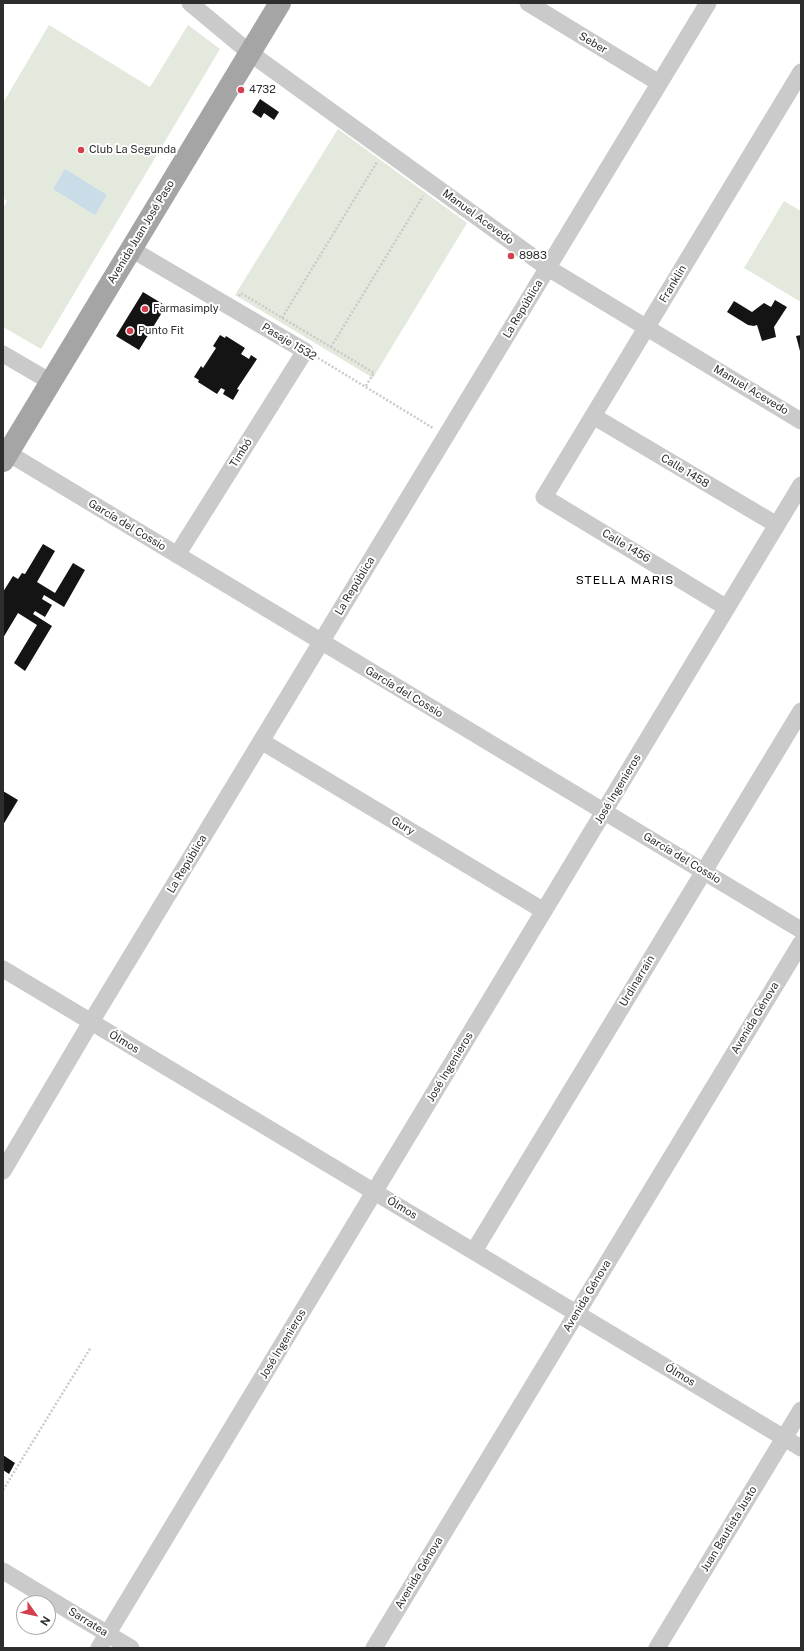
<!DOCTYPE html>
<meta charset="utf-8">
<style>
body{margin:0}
#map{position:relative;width:804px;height:1651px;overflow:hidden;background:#fff;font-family:"Public Sans",sans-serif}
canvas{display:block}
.frame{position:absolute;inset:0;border:4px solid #2d2d2d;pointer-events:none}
.north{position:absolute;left:16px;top:1595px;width:40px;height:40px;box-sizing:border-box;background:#fff;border:1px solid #ababab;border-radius:50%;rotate:123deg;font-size:11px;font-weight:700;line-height:16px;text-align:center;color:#2d2d2d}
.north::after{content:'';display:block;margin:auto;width:14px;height:18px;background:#d33f4c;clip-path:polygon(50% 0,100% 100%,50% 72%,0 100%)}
</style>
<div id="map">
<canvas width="804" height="1651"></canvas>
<div class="frame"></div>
<div class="north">N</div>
</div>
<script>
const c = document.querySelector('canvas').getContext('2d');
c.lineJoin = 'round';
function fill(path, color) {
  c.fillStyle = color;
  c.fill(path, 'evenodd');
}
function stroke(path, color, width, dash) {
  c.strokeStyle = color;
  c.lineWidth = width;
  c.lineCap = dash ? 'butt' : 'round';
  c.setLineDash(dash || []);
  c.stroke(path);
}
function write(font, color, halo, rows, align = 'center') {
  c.font = font + ' "Public Sans",sans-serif';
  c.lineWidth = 4;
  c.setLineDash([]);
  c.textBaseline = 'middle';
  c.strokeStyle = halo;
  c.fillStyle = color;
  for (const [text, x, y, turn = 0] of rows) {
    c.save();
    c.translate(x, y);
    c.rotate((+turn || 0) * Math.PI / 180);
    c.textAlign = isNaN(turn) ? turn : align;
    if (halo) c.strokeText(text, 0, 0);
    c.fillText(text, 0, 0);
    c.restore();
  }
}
fill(new Path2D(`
 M 49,25 L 150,87 L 188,25 L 220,49 L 41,349 L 3,327 L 3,208 L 7,201 L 3,198 L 3,103 Z
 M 338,129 L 467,223 L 373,378 L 235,295 Z
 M 784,201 L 801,211 L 801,302 L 744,268 Z`), '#e3e9dc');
fill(new Path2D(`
 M 65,169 L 107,195 L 95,215 L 53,189 Z`), '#c9dce7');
fill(new Path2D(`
 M 260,99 L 279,112 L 274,120 L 264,113 L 261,118 L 252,112 Z
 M 143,292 L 166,306 L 139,350 L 116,336 Z
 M 775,300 L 787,307 L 774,327 L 776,337 L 762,341 L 757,325 L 754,326 L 748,325 L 727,312 L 734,301 L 752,312 L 764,303 L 771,307 Z
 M 220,335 L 225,338 L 226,336 L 245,348 L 241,354 L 249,359 L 251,355 L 257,359 L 237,389 L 239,390 L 233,400 L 223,394 L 225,390 L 221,388 L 217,394 L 198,382 L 199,380 L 194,377 L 201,366 L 203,368 L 216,348 L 213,346 Z
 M 801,335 L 801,355 L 796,336 Z
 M 43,544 L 55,551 L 37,582 L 55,593 L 73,563 L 85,570 L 64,607 L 44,595 L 42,599 L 52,605 L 45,617 L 35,611 L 33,614 L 52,626 L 25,671 L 14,663 L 37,625 L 18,613 L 3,638 L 3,592 L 13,576 L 18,579 L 22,573 L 25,574 Z
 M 3,791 L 18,800 L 3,825 Z
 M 3,1455 L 15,1463 L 9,1474 L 3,1470 Z`), '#141414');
stroke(new Path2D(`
 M 239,296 L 241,293 L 374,373 L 365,387
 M 282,318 L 377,162
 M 331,347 L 423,196
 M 318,358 L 433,428
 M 3,1490 L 91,1347`), '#cacaca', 2.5, [2, 2]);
stroke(new Path2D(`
 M 190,3 L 250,53 L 548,268 L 801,421
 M 528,3 L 659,83
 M 131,249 L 305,351 L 177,555
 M 3,354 L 51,382
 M 593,416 L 777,525
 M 8,453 L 801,930
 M 727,608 L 544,497 L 801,72
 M 261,741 L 544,911
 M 3,969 L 801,1448
 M 3,1171 L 91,1022 L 708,3
 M 474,1251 L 801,711
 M 3,1571 L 131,1648
 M 99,1648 L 801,485
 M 374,1648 L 801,943
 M 657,1648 L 801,1410`), '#cacaca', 17);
stroke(new Path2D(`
 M 3,461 L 280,3`), '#a5a5a5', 22);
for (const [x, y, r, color] of [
 [241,90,4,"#d33f4c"],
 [81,150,4,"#d33f4c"],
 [511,256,4,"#d33f4c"],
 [145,309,4,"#d33f4c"],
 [130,331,4,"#d33f4c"]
]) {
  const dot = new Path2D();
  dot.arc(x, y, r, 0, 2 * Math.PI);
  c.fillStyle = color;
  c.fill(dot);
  stroke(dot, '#fff', 1.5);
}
write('11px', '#2d2d2d', '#fff', [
 ["Seber",593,43,31],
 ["Manuel Acevedo",478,217,36],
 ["Avenida Juan José Paso",141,232,-59],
 ["Franklin",673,284,-59],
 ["La República",523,309,-59],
 ["Pasaje 1532",289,342,31],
 ["Manuel Acevedo",751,390,31],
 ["Timbó",241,453,-58],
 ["Calle 1458",685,471,31],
 ["García del Cossio",127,525,31],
 ["Calle 1456",626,546,31],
 ["La República",355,586,-59],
 ["García del Cossio",404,692,31],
 ["José Ingenieros",618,789,-59],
 ["Gury",403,826,31],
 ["García del Cossio",682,858,31],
 ["La República",187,864,-59],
 ["Urdinarrain",637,981,-59],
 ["Avenida Génova",755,1018,-59],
 ["Ólmos",124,1042,31],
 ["José Ingenieros",450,1067,-59],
 ["Ólmos",402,1208,31],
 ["Avenida Génova",587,1296,-59],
 ["José Ingenieros",283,1344,-59],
 ["Ólmos",680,1375,31],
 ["Juan Bautista Justo",729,1529,-59],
 ["Avenida Génova",419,1573,-59],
 ["Sarratea",88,1622,32]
]);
write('11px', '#2d2d2d', '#fff', [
 ["4732",249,90],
 ["Club La Segunda",89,150],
 ["8983",519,256],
 ["Farmasimply",153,309],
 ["Punto Fit",138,331]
], 'left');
c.letterSpacing = '1px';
write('12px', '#000', '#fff', [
 ["STELLA MARIS",625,580]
]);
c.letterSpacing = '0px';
</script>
